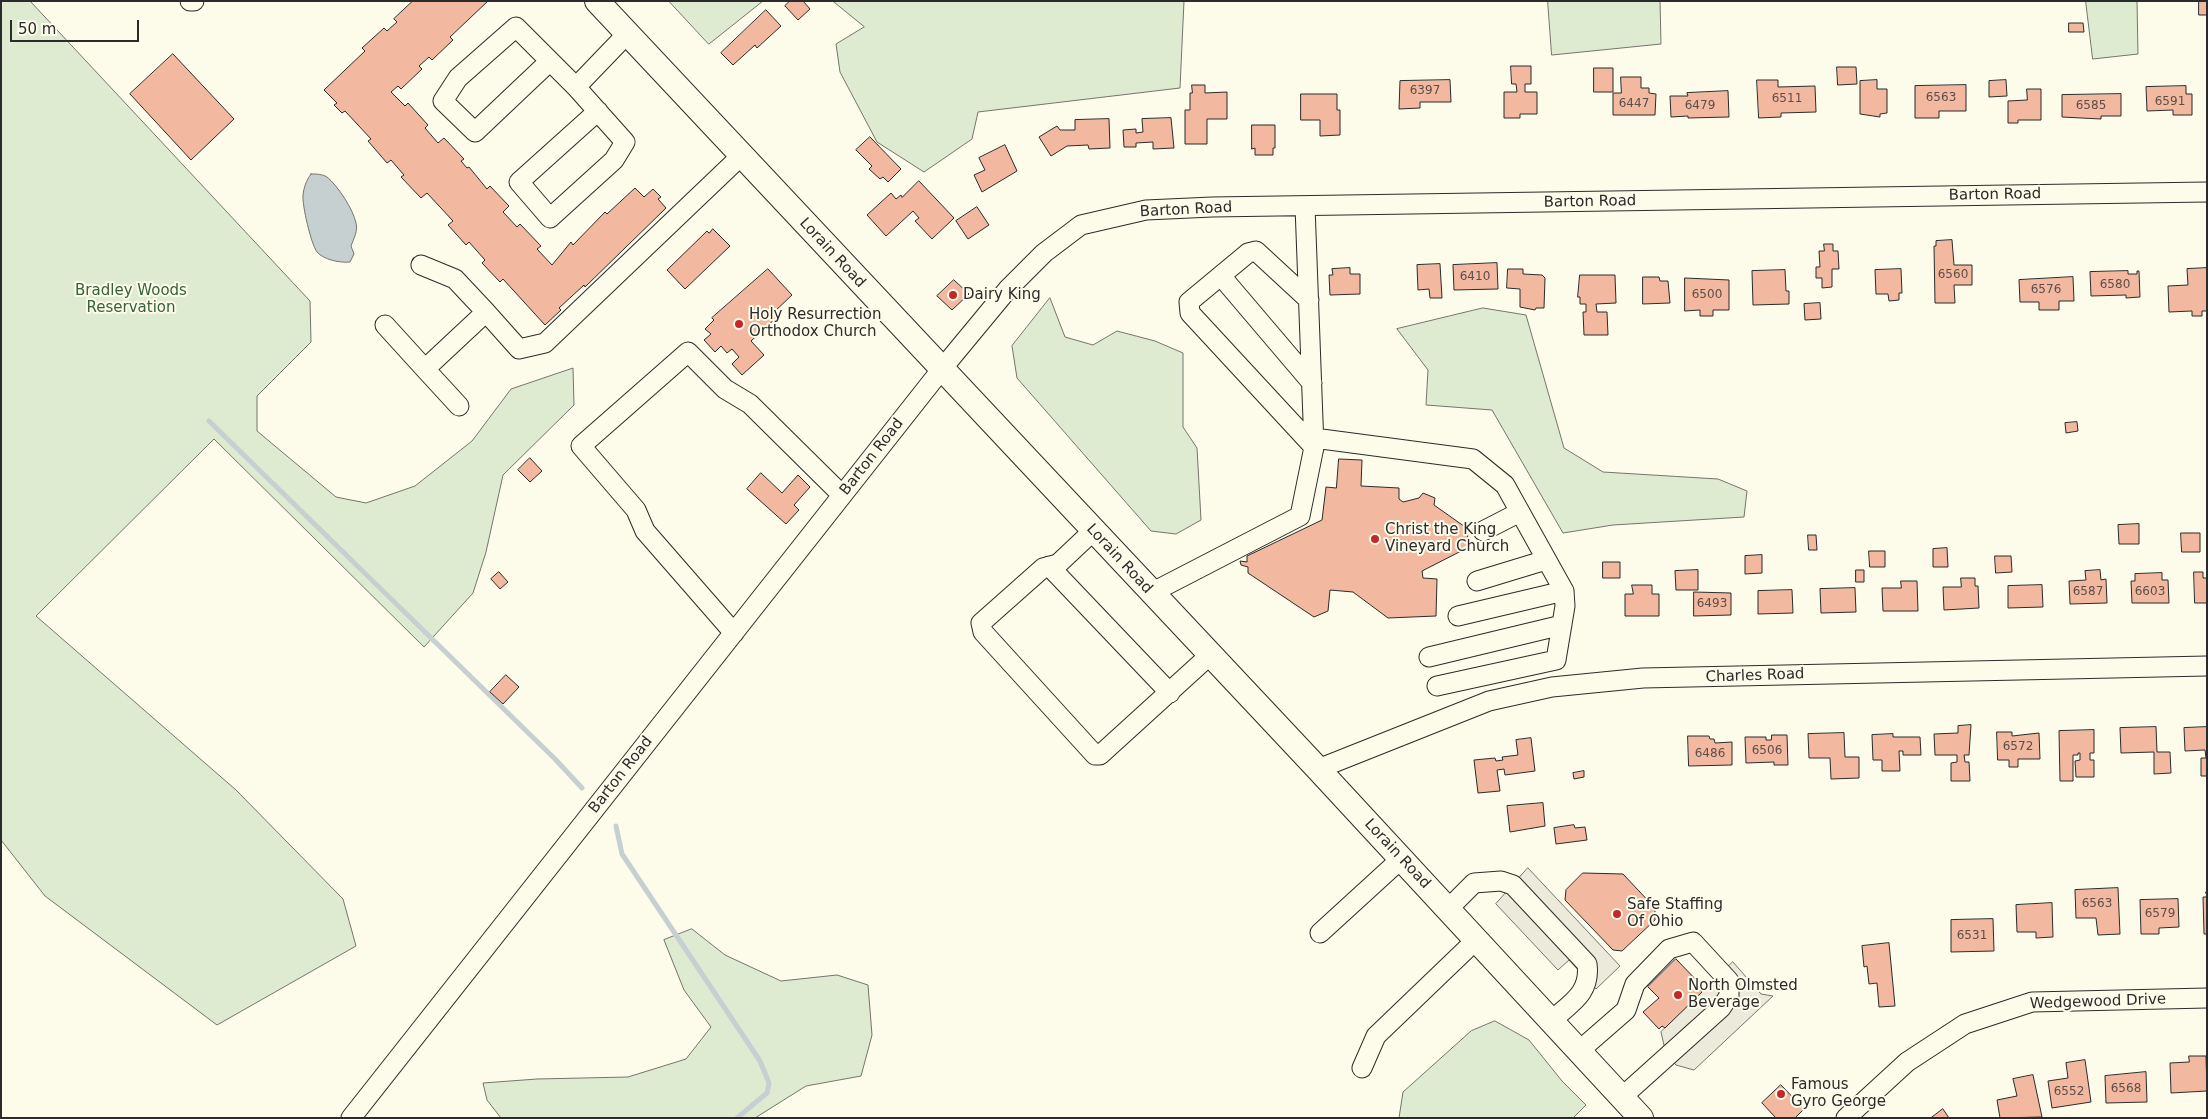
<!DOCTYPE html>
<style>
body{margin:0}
#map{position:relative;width:2208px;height:1119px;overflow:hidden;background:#fdfbea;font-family:"DejaVu Sans",sans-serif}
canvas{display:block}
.frame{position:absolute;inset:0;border:2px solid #2b2b2b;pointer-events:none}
.scale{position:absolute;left:10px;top:20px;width:129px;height:22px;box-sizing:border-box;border:2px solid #2b2b2b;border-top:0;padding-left:6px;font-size:15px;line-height:18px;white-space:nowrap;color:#2b2b2b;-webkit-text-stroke:4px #fdfbea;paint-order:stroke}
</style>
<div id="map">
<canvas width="2208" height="1119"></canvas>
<div class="frame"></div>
<div class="scale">50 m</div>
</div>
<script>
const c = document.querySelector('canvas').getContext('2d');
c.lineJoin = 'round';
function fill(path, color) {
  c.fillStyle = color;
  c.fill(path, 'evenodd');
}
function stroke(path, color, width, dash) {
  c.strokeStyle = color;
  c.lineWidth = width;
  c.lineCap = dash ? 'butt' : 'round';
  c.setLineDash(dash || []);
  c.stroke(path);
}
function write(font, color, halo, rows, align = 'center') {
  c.font = font + ' "DejaVu Sans",sans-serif';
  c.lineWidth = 4;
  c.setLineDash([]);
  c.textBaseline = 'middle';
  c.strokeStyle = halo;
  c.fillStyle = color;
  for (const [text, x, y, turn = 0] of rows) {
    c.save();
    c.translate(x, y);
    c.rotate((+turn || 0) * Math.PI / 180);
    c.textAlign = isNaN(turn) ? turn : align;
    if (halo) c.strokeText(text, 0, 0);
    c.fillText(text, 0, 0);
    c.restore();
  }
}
const green = new Path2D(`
 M 1,1 L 30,1 L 310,301 L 311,342 L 257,396 L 257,431 L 336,497 L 366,503 L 415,486 L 472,441 L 511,389 L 573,368 L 574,405 L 503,475 L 486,552 L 473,593 L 424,647 L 214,439 L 36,616 L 236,790 L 343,899 L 356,946 L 217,1025 L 45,896 L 1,840 Z
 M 669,1 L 763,1 L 709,44 Z
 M 833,1 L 1184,1 L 1180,88 L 978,112 L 972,139 L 924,172 L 877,142 L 840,72 L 836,44 L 864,27 Z
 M 1548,1 L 1660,1 L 1661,44 L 1552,55 Z
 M 2086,1 L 2137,1 L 2138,54 L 2093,59 Z
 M 1050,298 L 1065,337 L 1093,345 L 1117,331 L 1155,341 L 1183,353 L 1183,427 L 1197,448 L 1201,520 L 1176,534 L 1151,531 L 1017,378 L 1012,346 Z
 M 1483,308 L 1526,315 L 1564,448 L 1603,472 L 1718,479 L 1747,491 L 1744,517 L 1613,525 L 1563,533 L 1492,410 L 1426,405 L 1428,370 L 1397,329 Z
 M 692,929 L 725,955 L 781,981 L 837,975 L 868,985 L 872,1035 L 861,1076 L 806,1086 L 755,1118 L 501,1118 L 487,1100 L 483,1083 L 537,1079 L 628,1077 L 686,1059 L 711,1027 L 684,990 L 664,940 Z
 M 1495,1021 L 1529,1040 L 1562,1081 L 1586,1105 L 1573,1118 L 1399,1118 L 1403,1092 L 1471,1031 Z`);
fill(green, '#deebd1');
stroke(green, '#74746e', 1);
const parking = new Path2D(`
 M 1528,868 L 1620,966 L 1596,989 L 1569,960 L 1558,970 L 1496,904 Z
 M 1733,962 L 1761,994 L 1773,996 L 1694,1070 L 1676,1065 L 1666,1054 L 1661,1032 Z`);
fill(parking, '#eceadb');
stroke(parking, '#74746e', 1);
const water = new Path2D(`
 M 311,174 C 317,174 322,174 327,177 C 338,186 353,209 356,223 C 358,231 354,238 351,246 L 354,254 L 350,262 C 340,263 324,260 317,252 C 311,244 302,205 303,195 C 304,187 306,181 311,174 Z`);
fill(water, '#c7d0d0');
stroke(water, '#74746e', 1);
stroke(new Path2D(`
 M 209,421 L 555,759 L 582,788
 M 616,826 L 622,854 L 760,1061 L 769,1083 L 767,1093 L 737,1118`), '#c7d0d0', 5);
const building = new Path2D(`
 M 413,1 L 488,1 L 450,37 L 453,40 L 432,60 L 429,57 L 419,66 L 422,69 L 401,89 L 398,86 L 391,92 L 405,106 L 408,103 L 428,125 L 425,128 L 438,143 L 444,138 L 464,159 L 461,161 L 467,168 L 469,167 L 487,189 L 490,186 L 509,206 L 503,212 L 517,227 L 520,224 L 541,246 L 537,249 L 552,265 L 571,242 L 573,245 L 605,212 L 607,214 L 635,188 L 644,197 L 653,189 L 661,197 L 658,199 L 666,208 L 585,287 L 584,285 L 559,308 L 561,310 L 545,325 L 503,279 L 500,282 L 482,263 L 485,260 L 469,242 L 466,245 L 448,225 L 453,221 L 427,193 L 421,198 L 401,177 L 404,175 L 391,160 L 387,163 L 368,141 L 371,139 L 345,111 L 342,113 L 334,105 L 337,103 L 324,90 L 365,51 L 362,48 L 384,28 L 387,31 L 397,22 L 394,19 Z
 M 790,1 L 803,1 L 810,9 L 798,20 L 785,6 Z
 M 2199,1 L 2207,1 L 2207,15 L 2199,15 Z
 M 766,10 L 781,26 L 757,48 L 755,45 L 733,65 L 721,53 Z
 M 2069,23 L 2083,23 L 2084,32 L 2069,32 Z
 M 173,54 L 234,119 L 191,160 L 130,94 Z
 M 1511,66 L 1531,66 L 1531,84 L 1525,84 L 1525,92 L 1537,92 L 1537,114 L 1520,114 L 1520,118 L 1504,118 L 1504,92 L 1517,92 L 1516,84 L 1512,84 Z
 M 1837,67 L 1856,67 L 1857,84 L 1838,85 Z
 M 1594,68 L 1613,68 L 1613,92 L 1594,92 Z
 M 1621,77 L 1641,77 L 1641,88 L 1649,88 L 1649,93 L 1656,94 L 1655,115 L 1613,115 L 1613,93 L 1621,93 Z
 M 1450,80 L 1451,102 L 1420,102 L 1420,108 L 1399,109 L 1400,81 Z
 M 1757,80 L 1778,80 L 1778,87 L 1815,86 L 1816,112 L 1781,113 L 1781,117 L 1759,118 Z
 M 1877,80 L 1877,89 L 1887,89 L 1887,113 L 1880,114 L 1880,117 L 1860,114 L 1860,81 Z
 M 2006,80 L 2007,96 L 1989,97 L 1989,81 Z
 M 1192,85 L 1205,85 L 1205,93 L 1227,92 L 1227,119 L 1207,119 L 1207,144 L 1185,144 L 1185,110 L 1190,110 L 1190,93 L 1192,93 Z
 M 1966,85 L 1966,111 L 1939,111 L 1939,118 L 1915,118 L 1915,86 Z
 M 2186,86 L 2186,94 L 2192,94 L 2192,115 L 2173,115 L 2173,110 L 2147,111 L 2146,87 Z
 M 2027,89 L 2041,89 L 2041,120 L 2018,120 L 2018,123 L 2008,123 L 2008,101 L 2027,100 Z
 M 1728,91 L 1729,117 L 1688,118 L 1688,116 L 1671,117 L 1670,96 L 1688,96 L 1687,93 Z
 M 1301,94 L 1337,94 L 1337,110 L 1340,110 L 1340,135 L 1320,136 L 1320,120 L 1301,120 Z
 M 2121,94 L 2121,116 L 2101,116 L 2101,119 L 2062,117 L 2062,95 Z
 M 1171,118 L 1174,148 L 1153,149 L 1153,142 L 1136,143 L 1136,147 L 1124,147 L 1123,130 L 1136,129 L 1136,133 L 1143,132 L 1142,119 Z
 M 1109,119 L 1110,148 L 1089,149 L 1088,145 L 1067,146 L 1051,156 L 1039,137 L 1057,126 L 1060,130 L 1075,130 L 1075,120 Z
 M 1252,125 L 1275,125 L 1275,148 L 1273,148 L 1273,155 L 1255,155 L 1255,148 L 1252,149 Z
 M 870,137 L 901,169 L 888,182 L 883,177 L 880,179 L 869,169 L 872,166 L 856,150 Z
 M 1005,145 L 1017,171 L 982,192 L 974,175 L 985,170 L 979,158 Z
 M 919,181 L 954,218 L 932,239 L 915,221 L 919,218 L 913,211 L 886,236 L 867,215 L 891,193 L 896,199 L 901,195 L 902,197 Z
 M 977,207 L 989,225 L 968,239 L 956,221 Z
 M 713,229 L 730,246 L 685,289 L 667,270 L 707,231 L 709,233 Z
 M 1952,240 L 1954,265 L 1972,265 L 1972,285 L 1954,285 L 1955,303 L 1935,303 L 1934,246 L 1936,246 L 1936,241 Z
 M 1824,244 L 1833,244 L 1833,251 L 1838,251 L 1839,269 L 1832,269 L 1832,287 L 1822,288 L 1822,278 L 1816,278 L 1816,267 L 1820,267 L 1819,251 L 1824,251 Z
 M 1497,263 L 1498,289 L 1454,290 L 1453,265 Z
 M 1440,264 L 1442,298 L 1430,298 L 1429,289 L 1418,290 L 1417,265 Z
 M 1350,268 L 1350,274 L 1360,274 L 1360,294 L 1330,295 L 1329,275 L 1333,275 L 1332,269 Z
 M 2207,268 L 2207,311 L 2202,311 L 2202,316 L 2192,316 L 2192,311 L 2169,312 L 2168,286 L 2188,285 L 2187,269 Z
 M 768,269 L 792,295 L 773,313 L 777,317 L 751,341 L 764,355 L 742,375 L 732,364 L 739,357 L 732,349 L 727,353 L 721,346 L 715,352 L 704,340 L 711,334 L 705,329 L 714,320 L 712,318 Z
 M 1508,269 L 1523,269 L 1523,274 L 1542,275 L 1545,278 L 1544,308 L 1536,308 L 1535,310 L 1520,307 L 1520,289 L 1507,288 Z
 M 1901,269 L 1902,293 L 1899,293 L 1899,300 L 1889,301 L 1888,294 L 1876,294 L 1875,270 Z
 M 1785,270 L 1786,291 L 1789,291 L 1789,304 L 1753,305 L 1752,271 Z
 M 2128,271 L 2128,274 L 2137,274 L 2137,271 L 2139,271 L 2140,297 L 2126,298 L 2126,295 L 2091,296 L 2090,272 Z
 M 1580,275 L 1615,275 L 1616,303 L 1596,304 L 1597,312 L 1607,312 L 1608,335 L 1584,335 L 1583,312 L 1586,312 L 1586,304 L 1580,304 L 1580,297 L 1578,297 Z
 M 1643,277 L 1659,277 L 1660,281 L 1668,281 L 1670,303 L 1643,304 Z
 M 2073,277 L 2074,301 L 2059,301 L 2059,310 L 2039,310 L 2039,302 L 2020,302 L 2019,280 Z
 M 1685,278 L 1729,280 L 1729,310 L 1713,310 L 1713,316 L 1700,316 L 1700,310 L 1685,311 Z
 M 954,280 L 969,294 L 952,310 L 937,296 Z
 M 1820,303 L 1821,319 L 1805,320 L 1804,304 Z
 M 2077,422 L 2078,431 L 2066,433 L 2065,423 Z
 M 530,458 L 542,471 L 530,482 L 518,470 Z
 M 1339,459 L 1362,460 L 1361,486 L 1399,488 L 1399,499 L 1403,502 L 1419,498 L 1423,493 L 1435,498 L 1434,505 L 1468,529 L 1467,548 L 1422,571 L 1423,578 L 1437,579 L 1436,616 L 1388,618 L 1353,592 L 1330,590 L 1328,611 L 1314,617 L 1248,573 L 1248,567 L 1241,565 L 1240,561 L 1247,562 L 1247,556 L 1322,520 L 1326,487 L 1336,488 Z
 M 761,473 L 782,493 L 798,475 L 810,487 L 794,505 L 799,510 L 786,524 L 747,489 Z
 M 2139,524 L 2139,544 L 2119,544 L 2118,525 Z
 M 2181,533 L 2200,533 L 2200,552 L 2182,552 Z
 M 1808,535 L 1816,535 L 1817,550 L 1809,550 Z
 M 1947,548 L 1948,567 L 1933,567 L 1933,549 Z
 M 1869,551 L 1885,551 L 1885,567 L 1870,567 Z
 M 1762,555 L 1762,573 L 1745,574 L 1745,556 Z
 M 1995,556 L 2011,556 L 2012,572 L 1996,573 Z
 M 1603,562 L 1620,562 L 1620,578 L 1603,578 Z
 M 1698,570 L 1698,590 L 1676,590 L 1675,571 Z
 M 1856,570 L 1864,570 L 1864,582 L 1856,582 Z
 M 2100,570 L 2101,580 L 2106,579 L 2107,603 L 2070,604 L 2069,581 L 2086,580 L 2085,571 Z
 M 499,572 L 508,582 L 500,589 L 491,579 Z
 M 2194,572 L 2203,572 L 2203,578 L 2207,578 L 2207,603 L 2195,603 Z
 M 2162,573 L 2162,580 L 2168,580 L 2169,603 L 2132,603 L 2131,581 L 2135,581 L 2135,574 Z
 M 1961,578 L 1975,578 L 1975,586 L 1978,586 L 1979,608 L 1944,610 L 1943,587 L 1961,587 Z
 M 1901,581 L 1917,581 L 1918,611 L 1883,611 L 1882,588 L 1901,588 Z
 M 1632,585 L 1652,585 L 1652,594 L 1659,594 L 1659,616 L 1625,616 L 1625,594 L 1633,594 Z
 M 2042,585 L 2043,607 L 2008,608 L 2008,586 Z
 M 1855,588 L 1856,612 L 1821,613 L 1820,589 Z
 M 1792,590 L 1793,613 L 1758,614 L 1758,591 Z
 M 1694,592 L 1731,593 L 1731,615 L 1694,616 Z
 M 506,675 L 519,687 L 503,704 L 490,692 Z
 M 1971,725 L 1969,755 L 1964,755 L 1965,762 L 1969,762 L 1970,781 L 1951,781 L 1951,763 L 1957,762 L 1957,755 L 1935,755 L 1934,734 L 1958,733 L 1958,726 Z
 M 2156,727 L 2157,752 L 2170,752 L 2171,773 L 2154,774 L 2154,752 L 2121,753 L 2120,728 Z
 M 2207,727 L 2207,776 L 2201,776 L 2201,758 L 2206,758 L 2205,750 L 2185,751 L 2184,728 Z
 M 2094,730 L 2094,753 L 2090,753 L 2090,760 L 2094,760 L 2094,777 L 2076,777 L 2075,761 L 2080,760 L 2080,753 L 2078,753 L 2078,755 L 2073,755 L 2073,781 L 2060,781 L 2059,731 Z
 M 1997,732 L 2012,732 L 2012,736 L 2039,733 L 2040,759 L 2018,759 L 2018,767 L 2009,767 L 2009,760 L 1998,760 Z
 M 1844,733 L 1845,757 L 1859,757 L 1859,778 L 1831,779 L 1830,758 L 1809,758 L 1808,734 Z
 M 1893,734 L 1893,737 L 1920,737 L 1921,755 L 1903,755 L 1903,751 L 1899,751 L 1900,771 L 1882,771 L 1882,760 L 1873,760 L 1872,735 Z
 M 1772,735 L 1787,735 L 1788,765 L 1774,765 L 1774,762 L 1746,763 L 1745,737 L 1766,737 L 1766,740 L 1771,740 Z
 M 1688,736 L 1709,736 L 1710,739 L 1714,739 L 1715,743 L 1732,742 L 1732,765 L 1689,766 Z
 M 1531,738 L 1535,771 L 1505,775 L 1504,769 L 1497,770 L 1500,791 L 1478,793 L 1474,760 L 1495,758 L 1496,761 L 1503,760 L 1502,757 L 1518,755 L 1516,740 Z
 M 1584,771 L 1584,777 L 1574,779 L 1573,773 Z
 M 1543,803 L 1545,826 L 1510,832 L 1507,806 Z
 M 1574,825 L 1575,828 L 1585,827 L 1587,840 L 1556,844 L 1554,828 Z
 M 1583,873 L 1623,874 L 1655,908 L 1655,920 L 1622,951 L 1613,950 L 1565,900 L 1566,890 Z
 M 2118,888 L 2120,934 L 2098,935 L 2096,918 L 2076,918 L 2075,890 Z
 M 2206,892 L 2207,892 L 2207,934 L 2204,934 L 2203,897 L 2207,897 Z
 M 2178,899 L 2179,927 L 2159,928 L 2159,934 L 2141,934 L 2140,900 Z
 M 2052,903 L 2053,937 L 2036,938 L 2036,932 L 2017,932 L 2016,905 Z
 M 1993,919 L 1994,951 L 1951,952 L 1951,920 Z
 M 1889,943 L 1895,1006 L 1879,1007 L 1877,983 L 1869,984 L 1867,966 L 1864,967 L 1862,946 Z
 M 1676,959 L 1702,986 L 1699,989 L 1702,992 L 1665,1028 L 1662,1026 L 1659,1029 L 1643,1012 L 1659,998 L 1648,987 Z
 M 2189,1056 L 2206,1056 L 2207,1091 L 2171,1093 L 2170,1063 L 2189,1062 Z
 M 2085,1060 L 2091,1102 L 2052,1108 L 2048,1081 L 2068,1078 L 2066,1063 Z
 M 2146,1072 L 2147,1102 L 2106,1103 L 2105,1076 Z
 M 2033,1075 L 2042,1117 L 2000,1118 L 1997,1100 L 2017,1096 L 2013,1079 Z
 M 1781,1085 L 1804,1109 L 1795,1118 L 1776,1118 L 1762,1103 Z
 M 1943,1109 L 1949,1118 L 1931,1118 Z`);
fill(building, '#f2b8a0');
stroke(building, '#2b2b2b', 1);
const minor = new Path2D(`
 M 190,1 L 194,1
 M 550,61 L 475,132 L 443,101 L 458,78 L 516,27 L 576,87
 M 598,111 L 519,182 L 550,218 L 614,160 L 625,142 L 576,87 L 627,34
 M 421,265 L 455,279 L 486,312
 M 1221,276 L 1312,383
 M 1309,300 L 1256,251 L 1248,253 L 1189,302 L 1190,313 L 1314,447
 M 385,325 L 425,369
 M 459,406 L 425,369 L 486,312 L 519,349 L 545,343 L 741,156
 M 1314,438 L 1473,459 L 1505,485 L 1564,591 L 1565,606 L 1556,660 L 1437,686
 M 1093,531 L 1058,564 L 1043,568 L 981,623 L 983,632 L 1095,755 L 1100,755 L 1210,655
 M 1483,531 L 1520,512
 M 1049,566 L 1170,693
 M 1477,581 L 1546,560
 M 1151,593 L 1300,516 L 1314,447 L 1305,206
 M 1458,616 L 1564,591
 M 734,633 L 645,531 L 636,510 L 581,446 L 688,352 L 725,389 L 750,404 L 842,495
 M 1429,657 L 1562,625
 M 1318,769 L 1489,701 L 1552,687 L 1643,678 L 2207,666
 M 1448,909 L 1474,883 L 1501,881 L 1513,885 L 1587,964 C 1591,993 1571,1003 1551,1021
 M 1320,933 L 1401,859
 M 1579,1051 L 1626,1010 L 1635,984 L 1669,949 L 1693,942 L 1729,981 L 1729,996 L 1721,1008 L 1622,1097
 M 1362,1068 L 1376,1036 L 1476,940
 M 351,1118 L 941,370 L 1008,289 L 1044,253 L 1081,225 L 1146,210 L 1212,207 L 2207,192
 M 1846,1118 L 1907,1062 L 1965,1024 L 2032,1002 L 2207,998`);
const major = new Path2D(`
 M 597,1 L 1318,769 L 1641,1118`);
stroke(minor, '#2b2b2b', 21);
stroke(major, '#2b2b2b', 26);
stroke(minor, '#fdfbea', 19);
stroke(major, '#fdfbea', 24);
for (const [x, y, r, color] of [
 [953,295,5,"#c62828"],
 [739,324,5,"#c62828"],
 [1375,539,5,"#c62828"],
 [1617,914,5,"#c62828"],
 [1678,995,5,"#c62828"],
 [1781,1094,5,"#c62828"]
]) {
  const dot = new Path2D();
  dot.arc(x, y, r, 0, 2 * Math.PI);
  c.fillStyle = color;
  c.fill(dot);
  stroke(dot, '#fdfbea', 2);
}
write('12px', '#5d4e48', null, [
 ["6397",1425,91],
 ["6563",1941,98],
 ["6511",1787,99],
 ["6591",2170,102],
 ["6447",1634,104],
 ["6479",1700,106],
 ["6585",2091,106],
 ["6560",1953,275],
 ["6410",1475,277],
 ["6580",2115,285],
 ["6576",2046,290],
 ["6500",1707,295],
 ["6587",2088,592],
 ["6603",2150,592],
 ["6493",1712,604],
 ["6572",2018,747],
 ["6506",1767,751],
 ["6486",1710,754],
 ["6563",2097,904],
 ["6579",2160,914],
 ["6531",1972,936],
 ["6568",2126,1089],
 ["6552",2069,1092]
]);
write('15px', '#2b2b2b', '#fdfbea', [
 ["Barton Road",1995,195,-1],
 ["Barton Road",1590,202,-1],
 ["Barton Road",1186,210,-3],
 ["Lorain Road",832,253,47],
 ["Barton Road",872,457,-52],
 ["Lorain Road",1119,559,47],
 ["Charles Road",1755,676,-2],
 ["Barton Road",621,775,-52],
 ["Lorain Road",1397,854,47],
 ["Wedgewood Drive",2098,1002,-2]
]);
write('15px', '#34623c', '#fdfbea', [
 ["Bradley Woods",131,291],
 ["Reservation",131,308]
]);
write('15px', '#2b2b2b', '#fdfbea', [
 ["Dairy King",963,295],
 ["Holy Resurrection",749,315],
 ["Orthodox Church",749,332],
 ["Christ the King",1385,530],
 ["Vineyard Church",1385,547],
 ["Safe Staffing",1627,905],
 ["Of Ohio",1627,922],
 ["North Olmsted",1688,986],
 ["Beverage",1688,1003],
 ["Famous",1791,1085],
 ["Gyro George",1791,1102]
], 'left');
</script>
